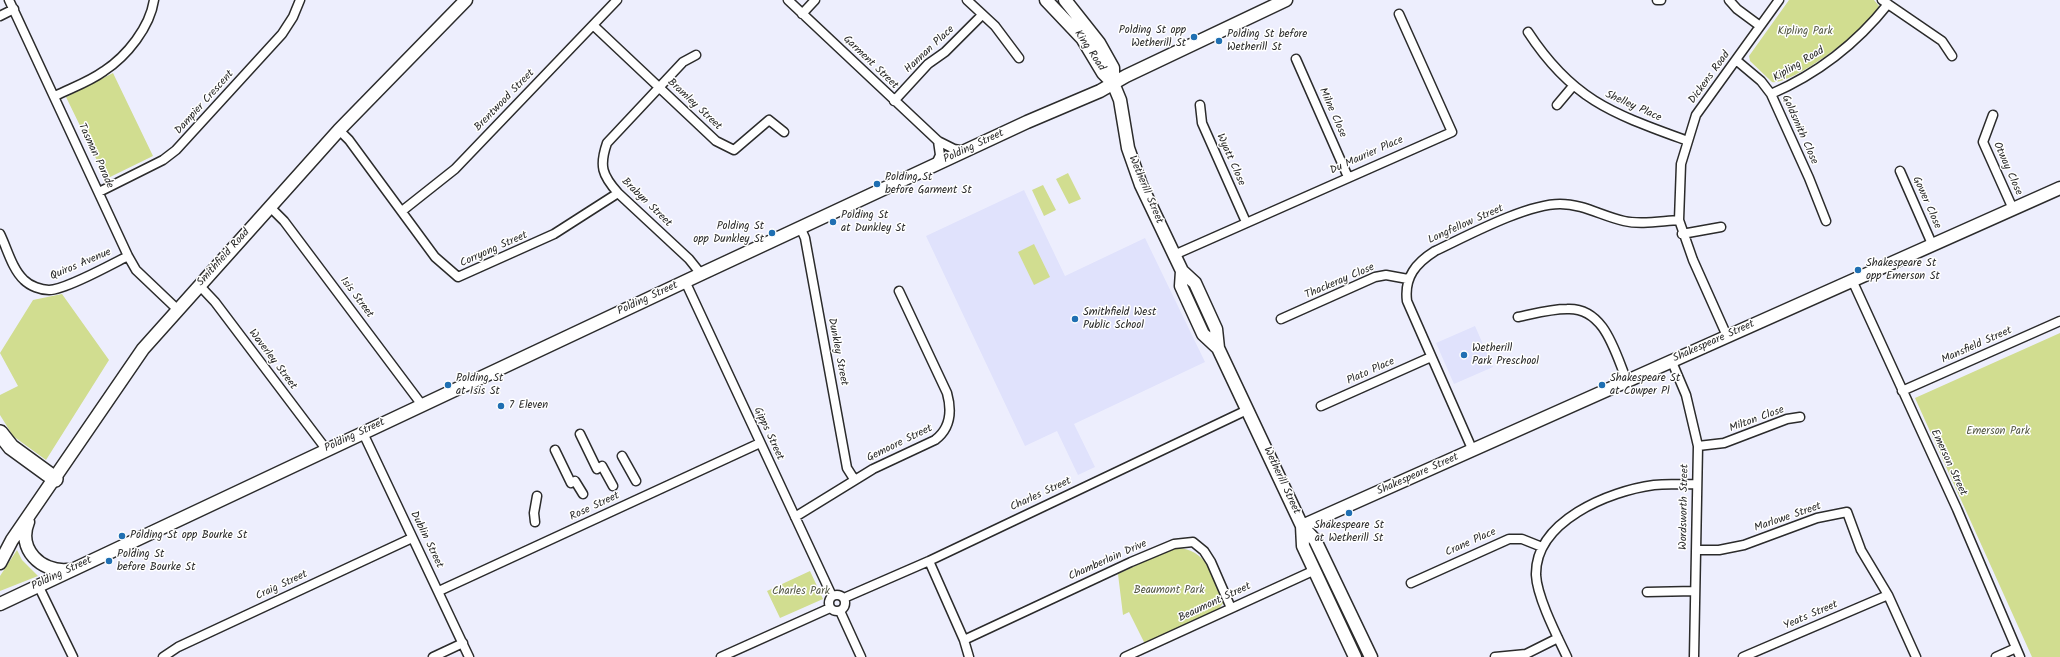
<!DOCTYPE html>
<style>
body{margin:0}
canvas{display:block;background:#edeefd}
</style>
<canvas width="2060" height="657"></canvas>
<script>
const c = document.querySelector('canvas').getContext('2d');
c.lineJoin = 'round';
function fill(path, color) {
  c.fillStyle = color;
  c.fill(path, 'evenodd');
}
function stroke(path, color, width, dash) {
  c.strokeStyle = color;
  c.lineWidth = width;
  c.lineCap = dash ? 'butt' : 'round';
  c.setLineDash(dash || []);
  c.stroke(path);
}
function write(font, color, halo, rows, align = 'center') {
  c.font = font + ' Kalam,sans-serif';
  c.lineWidth = 3;
  c.setLineDash([]);
  c.textBaseline = 'middle';
  c.strokeStyle = halo;
  c.fillStyle = color;
  for (const [text, x, y, turn = 0] of rows) {
    c.save();
    c.translate(x, y);
    c.rotate((+turn || 0) * Math.PI / 180);
    c.textAlign = isNaN(turn) ? turn : align;
    if (halo) c.strokeText(text, 0, 0);
    c.fillText(text, 0, 0);
    c.restore();
  }
}
fill(new Path2D(`
 M 1024,190 L 1065,276 L 1145,238 L 1205,362 L 1074,424 L 1095,467 L 1078,475 L 1057,431 L 1025,446 L 926,236 Z
 M 1475,326 L 1493,367 L 1454,384 L 1436,343 Z`), '#e0e2fc');
fill(new Path2D(`
 M 1789,0 L 1874,0 L 1879,6 C 1874,25 1791,86 1772,82 L 1750,61 L 1749,56 Z
 M 113,73 L 153,156 L 106,179 L 66,97 Z
 M 1068,173 L 1081,199 L 1069,204 L 1056,179 Z
 M 1043,185 L 1056,210 L 1044,216 L 1032,190 Z
 M 1034,244 L 1050,277 L 1034,285 L 1018,252 Z
 M 62,294 L 109,360 L 46,460 L 13,436 L 0,415 L 0,395 L 18,386 L 0,353 L 33,300 Z
 M 2060,333 L 2060,657 L 2032,657 L 1915,398 Z
 M 1181,548 C 1209,553 1214,579 1224,602 L 1218,610 L 1145,644 L 1129,612 L 1123,615 L 1118,574 L 1171,549 Z
 M 17,550 L 22,560 L 38,576 L 0,591 L 0,576 Z
 M 810,571 L 823,599 L 780,618 L 767,591 Z`), '#d1dd90');
const street = new Path2D(`
 M 9,0 L 128,256 L 136,270 L 177,309
 M 788,0 L 938,141 L 954,149 L 965,151
 M 967,0 L 995,26 L 1019,58
 M 1657,0 L 1661,0
 M 1729,0 L 1737,9 L 1760,26
 M 1882,0 L 1942,41 L 1952,56
 M 802,14 L 815,0
 M 0,16 L 14,9
 M 594,26 L 716,141 L 734,150 L 769,120 L 784,132
 M 1528,32 C 1573,101 1614,114 1688,141
 M 696,55 L 683,62 L 607,143 C 599,166 602,175 618,193 L 689,259 L 701,274
 M 1296,59 L 1348,177
 M 1736,60 L 1761,81 L 1771,94 L 1809,178 L 1826,221
 M 1771,94 C 1817,74 1857,43 1888,4
 M 55,96 C 71,88 89,82 104,71 C 127,56 150,27 154,0
 M 894,101 L 928,64 L 945,52 L 982,15
 M 1200,105 L 1202,123 L 1246,222
 M 1557,105 L 1573,86
 M 1993,115 L 1983,142 L 2013,209
 M 339,130 L 349,140 L 435,257 L 458,277 L 554,234 L 618,193
 M 936,164 L 940,155 L 938,141
 M 1900,171 L 1932,244
 M 99,192 L 163,160 L 176,150 L 282,34 L 293,17 L 300,0
 M 270,207 L 284,221 L 422,405
 M 402,211 L 455,169 L 617,0
 M 800,227 L 805,238 L 847,468 L 854,479
 M 0,234 C 7,248 12,269 24,280 C 30,286 41,290 49,290 C 65,290 112,264 128,256
 M 1682,234 L 1721,227
 M 1174,255 L 1452,132 L 1399,14
 M 1852,280 L 1957,509 L 2020,657
 M 685,281 L 832,596
 M 199,285 L 215,302 L 326,449
 M 1518,317 C 1533,314 1550,309 1567,309 C 1605,307 1615,353 1627,381
 M 1281,319 L 1375,277 L 1386,275 L 1408,279
 M 1727,336 L 1693,260 L 1679,220 L 1681,164 L 1696,115 L 1779,0
 M 1672,362 L 1686,395 L 1698,446 L 1694,657
 M 1902,391 L 2060,321
 M 1321,406 L 1431,357
 M 363,433 L 469,657
 M 580,434 L 597,469
 M 1698,446 L 1724,443 L 1787,419 L 1800,417
 M 555,450 L 571,483
 M 1473,451 L 1407,301 C 1404,277 1416,263 1435,251 C 1467,236 1526,204 1560,204 C 1583,204 1602,216 1624,221 C 1641,225 1661,221 1679,220
 M 622,456 L 636,481
 M 602,466 L 613,486
 M 575,481 L 583,494
 M 795,517 L 873,469 L 935,440 C 951,428 952,411 947,393 L 899,291
 M 535,522 L 534,513 L 537,496
 M 1696,550 L 1719,550 L 1744,545 L 1817,518 L 1847,512 L 1861,550 L 1888,595 L 1916,657
 M 929,561 L 964,640 L 969,657
 M 1411,583 L 1509,539 L 1522,539 L 1542,547
 M 38,585 L 73,657
 M 439,591 L 760,443
 M 1647,592 L 1695,591
 M829 603a8 8 0 1 1 16 0a8 8 0 1 1-16 0Z
 M 844,598 L 929,561 L 1247,410
 M 840,611 L 861,657
 M 964,640 L 1131,562 L 1174,544 L 1193,542 L 1204,551 L 1211,562 L 1231,608
 M 163,657 L 178,647 L 412,538
 M 433,657 L 463,643
 M 721,657 L 830,608
 M 1125,657 L 1315,570
 M 1495,657 L 1526,654 L 1558,638
 M 1567,657 C 1557,636 1537,597 1536,575 C 1535,521 1609,491 1654,485 C 1668,484 1682,484 1696,484
 M 1743,657 L 1888,595
 M 1996,657 L 2016,648`);
const secondary = new Path2D(`
 M 1046,0 L 1082,38 L 1103,73 L 1113,83
 M 1065,0 L 1099,43 L 1113,68 L 1113,83 L 1120,100 L 1128,148 L 1141,185 L 1182,271 L 1195,283 L 1216,329 L 1218,348 L 1302,526 L 1315,540 L 1371,657
 M 1182,271 L 1181,286 L 1203,334 L 1218,348
 M 28,522 C 17,549 41,572 67,570
 M 1302,526 L 2060,188
 M 1302,526 L 1303,546 L 1355,657
 M 0,563 L 12,540 L 143,349 L 339,130 L 466,0
 M 0,604 L 701,274 L 1027,122 L 1100,91 L 1126,76 L 1286,0`);
const highway = new Path2D(`
 M 0,433 L 11,447 L 55,479`);
stroke(street, '#2b2b2b', 11);
stroke(secondary, '#2b2b2b', 15);
stroke(highway, '#2b2b2b', 18);
stroke(street, '#fff', 8);
stroke(secondary, '#fff', 12);
stroke(highway, '#fff', 15);
for (const [x, y, r, color] of [
 [1194,37,4,"#1f6fb2"],
 [1219,41,4,"#1f6fb2"],
 [877,184,4,"#1f6fb2"],
 [833,222,4,"#1f6fb2"],
 [772,233,4,"#1f6fb2"],
 [1858,270,4,"#1f6fb2"],
 [1075,319,4,"#1f6fb2"],
 [1464,355,4,"#1f6fb2"],
 [448,385,4,"#1f6fb2"],
 [1602,385,4,"#1f6fb2"],
 [501,406,4,"#1f6fb2"],
 [1349,513,4,"#1f6fb2"],
 [122,536,4,"#1f6fb2"],
 [109,561,4,"#1f6fb2"]
]) {
  const dot = new Path2D();
  dot.arc(x, y, r, 0, 2 * Math.PI);
  c.fillStyle = color;
  c.fill(dot);
  stroke(dot, '#fff', 1.5);
}
write('11px', '#2b2b2b', '#fff', [
 ["Polding St opp",1186,31,"right"],
 ["Wetherill St",1186,44,"right"],
 ["Polding St before",1227,35],
 ["Wetherill St",1227,48],
 ["Polding St",885,178],
 ["before Garment St",885,191],
 ["Polding St",841,216],
 ["at Dunkley St",841,229],
 ["Polding St",764,227,"right"],
 ["opp Dunkley St",764,240,"right"],
 ["Shakespeare St",1866,264],
 ["opp Emerson St",1866,277],
 ["Smithfield West",1083,313],
 ["Public School",1083,326],
 ["Wetherill",1472,349],
 ["Park Preschool",1472,362],
 ["Polding St",456,379],
 ["at Isis St",456,392],
 ["Shakespeare St",1610,379],
 ["at Cowper Pl",1610,392],
 ["7 Eleven",509,406],
 ["Shakespeare St",1349,526,"center"],
 ["at Wetherill St",1349,539,"center"],
 ["Polding St opp Bourke St",130,536],
 ["Polding St",117,555],
 ["before Bourke St",117,568]
], 'left');
write('11px', '#545844', '#fff', [
 ["Kipling Park",1805,32],
 ["Emerson Park",1998,432],
 ["Beaumont Park",1169,591],
 ["Charles Park",801,592]
]);
write('11px', '#2b2b2b', '#fff', [
 ["Hannan Place",930,50,-43],
 ["King Road",1089,51,56],
 ["Garment Street",870,63,44],
 ["Kipling Road",1799,65,-31],
 ["Dickens Road",1710,78,-54],
 ["Brentwood Street",505,101,-46],
 ["Dampier Crescent",205,103,-48],
 ["Bramley Street",694,105,43],
 ["Shelley Place",1633,107,24],
 ["Milne Close",1332,113,66],
 ["Goldsmith Close",1799,130,66],
 ["Polding Street",974,147,-25],
 ["Tasman Parade",95,156,65],
 ["Du Maurier Place",1367,156,-24],
 ["Wyatt Close",1230,160,66],
 ["Otway Close",2007,169,66],
 ["Wetherill Street",1145,190,67],
 ["Brabyn Street",646,203,44],
 ["Gower Close",1926,203,66],
 ["Longfellow Street",1466,225,-24],
 ["Corryong Street",494,250,-24],
 ["Smithfield Road",224,258,-48],
 ["Quiros Avenue",81,265,-23],
 ["Thackeray Close",1340,282,-23],
 ["Isis Street",356,298,53],
 ["Polding Street",648,299,-25],
 ["Shakespeare Street",1714,342,-24],
 ["Mansfield Street",1977,346,-24],
 ["Dunkley Street",837,352,79],
 ["Waverley Street",272,360,53],
 ["Plato Place",1371,372,-24],
 ["Milton Close",1757,420,-20],
 ["Gipps Street",768,434,65],
 ["Polding Street",355,436,-25],
 ["Gemoore Street",900,444,-26],
 ["Emerson Street",1948,463,65],
 ["Shakespeare Street",1418,475,-24],
 ["Wetherill Street",1281,481,65],
 ["Charles Street",1041,495,-25],
 ["Rose Street",595,507,-25],
 ["Wordsworth Street",1685,507,-89],
 ["Marlowe Street",1788,518,-19],
 ["Dublin Street",426,540,64],
 ["Crane Place",1471,543,-24],
 ["Chamberlain Drive",1108,561,-24],
 ["Polding Street",62,574,-25],
 ["Craig Street",282,586,-25],
 ["Beaumont Street",1215,603,-25],
 ["Yeats Street",1811,616,-23]
]);
</script>
